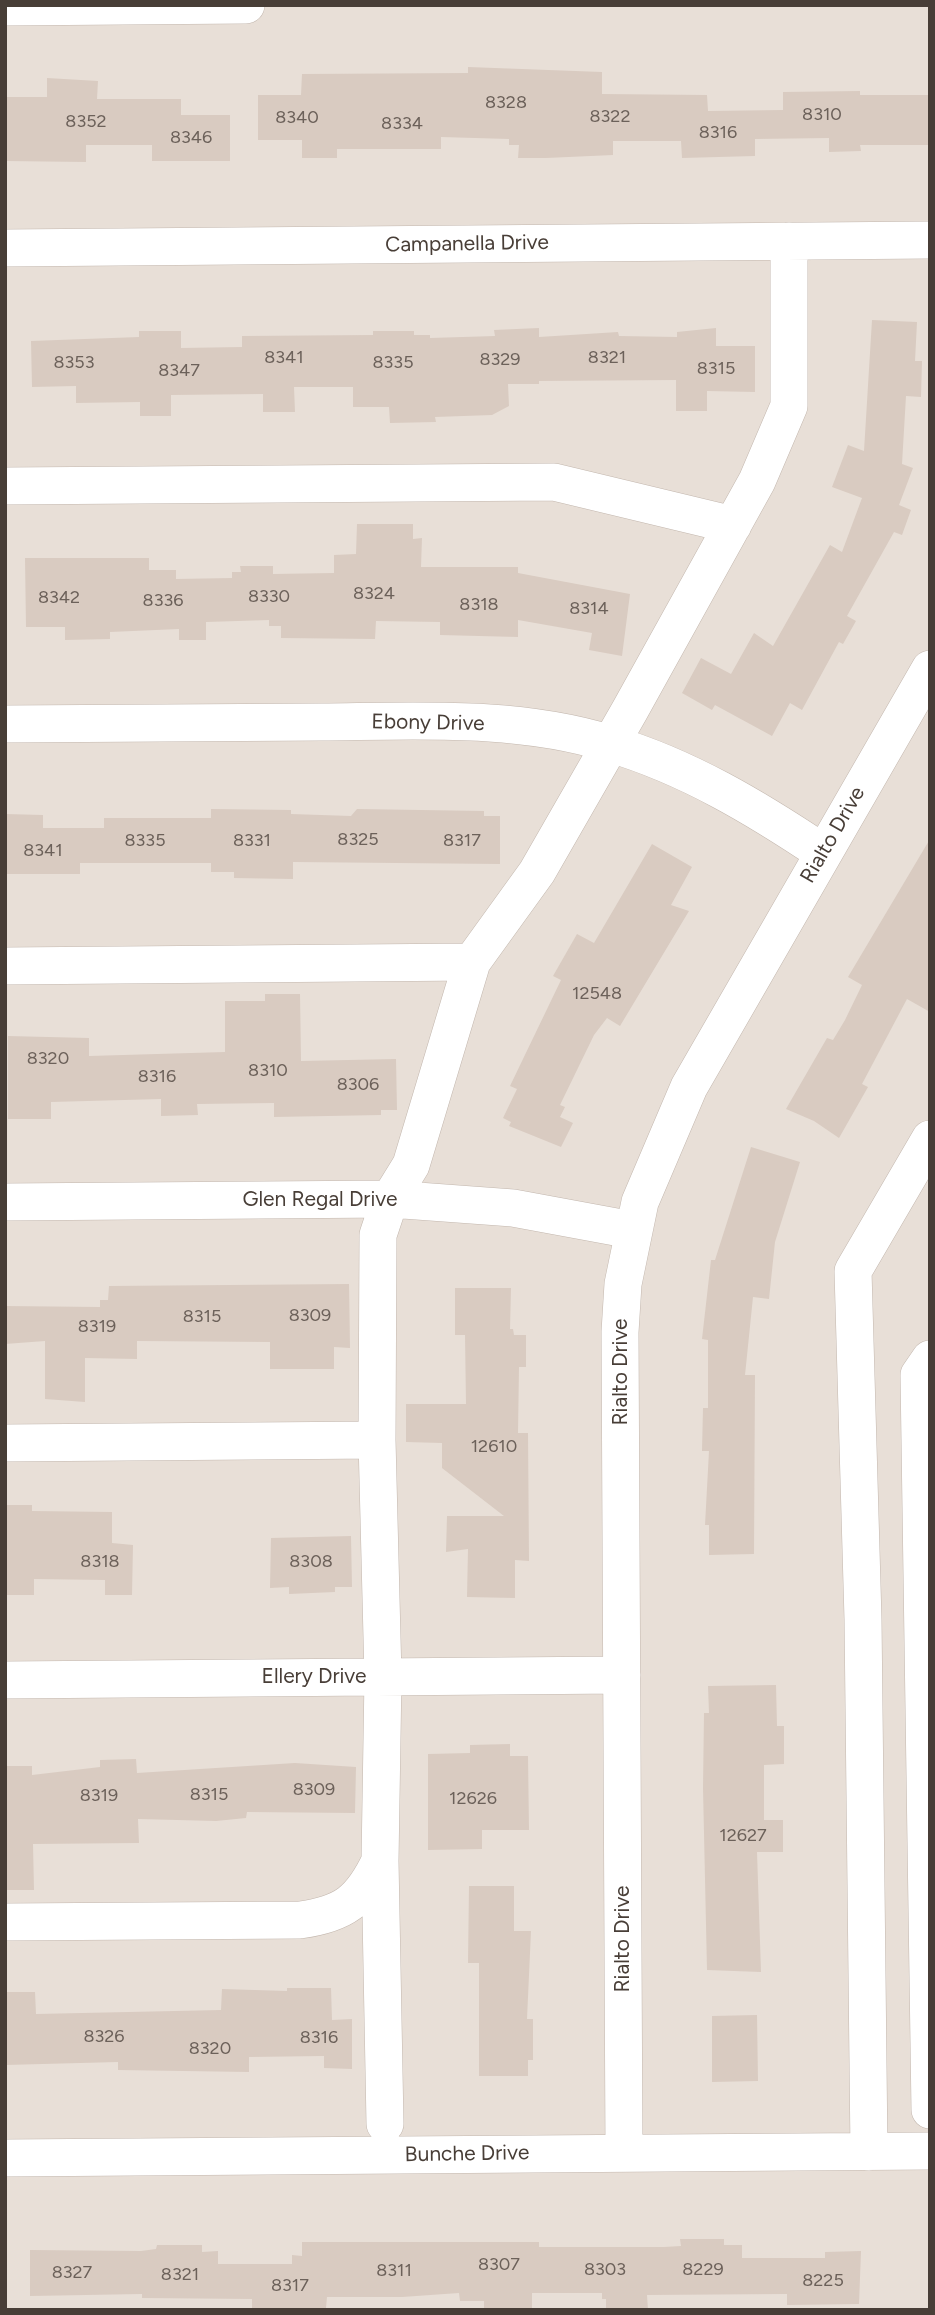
<!DOCTYPE html>
<style>
body{margin:0}
#map{position:relative;width:935px;height:2315px;overflow:hidden;background:#f4efe9;font-family:Figtree,sans-serif}
canvas{display:block}
.frame{position:absolute;inset:0;border:7px solid #483e37;pointer-events:none}
</style>
<div id="map">
<canvas width="935" height="2315"></canvas>
<div class="frame"></div>
</div>
<script>
const c = document.querySelector('canvas').getContext('2d');
c.lineJoin = 'round';
function fill(path, color) {
  c.fillStyle = color;
  c.fill(path, 'evenodd');
}
function stroke(path, color, width, dash) {
  c.strokeStyle = color;
  c.lineWidth = width;
  c.lineCap = dash ? 'butt' : 'round';
  c.setLineDash(dash || []);
  c.stroke(path);
}
function write(font, color, halo, rows, align = 'center') {
  c.font = font + ' Figtree,sans-serif';
  c.lineWidth = 6;
  c.setLineDash([]);
  c.textBaseline = 'middle';
  c.strokeStyle = halo;
  c.fillStyle = color;
  for (const [text, x, y, turn = 0] of rows) {
    c.save();
    c.translate(x, y);
    c.rotate((+turn || 0) * Math.PI / 180);
    c.textAlign = isNaN(turn) ? turn : align;
    if (halo) c.strokeText(text, 0, 0);
    c.fillText(text, 0, 0);
    c.restore();
  }
}
fill(new Path2D(`
 M 5,5 L 930,5 L 930,2310 L 5,2310 Z`), '#e8dfd7');
fill(new Path2D(`
 M 468,67 L 602,72 L 602,94 L 707,95 L 708,111 L 783,110 L 783,92 L 860,91 L 860,95 L 930,95 L 930,145 L 860,145 L 861,151 L 829,152 L 829,138 L 755,139 L 755,156 L 682,158 L 681,141 L 613,141 L 613,155 L 546,158 L 518,158 L 519,145 L 509,145 L 509,139 L 441,137 L 441,149 L 337,149 L 337,158 L 302,158 L 302,140 L 258,140 L 258,95 L 301,95 L 302,74 L 468,73 Z
 M 47,78 L 98,81 L 97,99 L 181,99 L 181,115 L 230,115 L 230,161 L 152,161 L 152,145 L 86,145 L 86,162 L 5,161 L 5,97 L 47,97 Z
 M 872,320 L 917,322 L 915,361 L 922,361 L 921,397 L 906,396 L 902,464 L 913,468 L 899,505 L 911,510 L 902,535 L 894,532 L 847,616 L 856,621 L 843,644 L 839,642 L 802,710 L 790,703 L 772,736 L 715,705 L 712,710 L 682,693 L 701,658 L 731,674 L 754,633 L 773,646 L 830,545 L 842,552 L 862,498 L 832,487 L 848,445 L 864,451 Z
 M 539,328 L 539,337 L 618,332 L 619,336 L 677,337 L 677,332 L 716,328 L 716,346 L 755,346 L 755,392 L 707,391 L 707,411 L 676,411 L 676,380 L 539,381 L 539,384 L 508,384 L 509,406 L 492,415 L 435,417 L 436,422 L 390,423 L 389,407 L 353,407 L 353,387 L 294,387 L 295,412 L 263,412 L 263,394 L 171,395 L 171,416 L 140,416 L 140,402 L 76,403 L 76,386 L 32,387 L 31,341 L 139,337 L 139,331 L 181,331 L 181,348 L 242,347 L 242,336 L 373,335 L 373,331 L 414,331 L 414,335 L 430,335 L 430,338 L 495,336 L 494,330 Z
 M 357,524 L 413,524 L 413,539 L 422,538 L 421,567 L 518,567 L 518,573 L 630,594 L 622,656 L 589,650 L 592,633 L 518,620 L 518,637 L 440,635 L 440,622 L 376,621 L 375,639 L 281,638 L 281,626 L 269,626 L 269,620 L 206,622 L 206,640 L 179,640 L 179,629 L 110,632 L 110,639 L 65,640 L 65,627 L 26,627 L 25,558 L 149,558 L 149,570 L 176,570 L 176,579 L 232,578 L 232,572 L 241,572 L 240,566 L 273,566 L 273,574 L 334,573 L 334,555 L 356,554 Z
 M 211,809 L 291,810 L 291,814 L 351,816 L 357,809 L 484,811 L 484,816 L 500,816 L 500,864 L 293,862 L 293,879 L 234,878 L 234,872 L 211,872 L 211,863 L 80,863 L 80,874 L 5,874 L 5,814 L 43,815 L 43,828 L 104,828 L 104,818 L 211,818 Z
 M 930,839 L 930,1012 L 907,999 L 862,1084 L 868,1087 L 839,1138 L 814,1121 L 786,1109 L 827,1038 L 833,1040 L 845,1020 L 862,985 L 848,977 Z
 M 652,844 L 692,867 L 671,905 L 689,911 L 620,1026 L 607,1018 L 594,1035 L 560,1105 L 565,1107 L 560,1117 L 573,1123 L 561,1147 L 509,1126 L 511,1122 L 503,1118 L 517,1089 L 510,1086 L 561,980 L 553,976 L 577,934 L 594,943 Z
 M 265,994 L 300,994 L 301,1061 L 396,1059 L 397,1110 L 381,1110 L 381,1115 L 274,1117 L 274,1103 L 197,1104 L 198,1115 L 161,1116 L 161,1099 L 51,1102 L 51,1119 L 8,1119 L 8,1036 L 89,1038 L 89,1056 L 225,1052 L 225,1001 L 265,1001 Z
 M 751,1147 L 800,1162 L 775,1242 L 769,1299 L 753,1297 L 745,1375 L 755,1375 L 754,1554 L 709,1555 L 709,1525 L 705,1525 L 709,1451 L 702,1451 L 703,1408 L 708,1408 L 708,1340 L 702,1339 L 711,1260 L 715,1260 Z
 M 349,1284 L 350,1348 L 334,1347 L 334,1369 L 270,1369 L 270,1342 L 137,1341 L 137,1359 L 85,1358 L 85,1402 L 45,1399 L 45,1341 L 5,1344 L 5,1306 L 100,1307 L 100,1300 L 108,1300 L 109,1286 Z
 M 455,1288 L 511,1288 L 510,1329 L 513,1329 L 514,1335 L 526,1335 L 526,1367 L 519,1367 L 518,1433 L 528,1433 L 529,1561 L 515,1560 L 515,1598 L 467,1597 L 468,1549 L 446,1552 L 447,1516 L 504,1516 L 442,1468 L 442,1443 L 406,1442 L 406,1404 L 466,1404 L 465,1335 L 455,1335 Z
 M 5,1505 L 32,1505 L 32,1511 L 112,1512 L 112,1543 L 133,1545 L 132,1595 L 105,1595 L 105,1580 L 34,1579 L 34,1595 L 5,1595 Z
 M 351,1536 L 352,1587 L 335,1587 L 335,1592 L 289,1594 L 289,1587 L 270,1588 L 271,1538 Z
 M 776,1685 L 777,1726 L 784,1726 L 784,1764 L 764,1765 L 764,1820 L 783,1820 L 783,1852 L 757,1852 L 761,1972 L 707,1970 L 703,1788 L 704,1713 L 709,1713 L 708,1686 Z
 M 510,1744 L 510,1756 L 528,1756 L 529,1830 L 482,1830 L 482,1849 L 428,1850 L 428,1754 L 470,1753 L 470,1745 Z
 M 136,1759 L 137,1773 L 295,1763 L 356,1767 L 355,1813 L 247,1812 L 246,1818 L 216,1821 L 138,1819 L 139,1843 L 33,1844 L 34,1890 L 5,1890 L 5,1766 L 32,1766 L 32,1775 L 100,1767 L 100,1760 Z
 M 469,1886 L 514,1886 L 514,1931 L 531,1931 L 527,2019 L 533,2019 L 533,2060 L 528,2060 L 528,2076 L 479,2076 L 479,1963 L 468,1963 Z
 M 287,1988 L 331,1988 L 332,2020 L 352,2019 L 352,2069 L 324,2068 L 324,2056 L 249,2057 L 249,2072 L 118,2070 L 118,2062 L 5,2065 L 5,1992 L 35,1992 L 36,2014 L 221,2010 L 222,1989 L 287,1991 Z
 M 757,2015 L 758,2081 L 712,2082 L 712,2016 Z
 M 680,2239 L 724,2239 L 724,2245 L 742,2245 L 742,2258 L 825,2258 L 825,2252 L 861,2251 L 859,2304 L 787,2305 L 787,2294 L 647,2295 L 648,2310 L 606,2310 L 606,2299 L 602,2299 L 602,2293 L 532,2293 L 532,2310 L 484,2310 L 484,2301 L 460,2301 L 459,2293 L 402,2297 L 327,2297 L 326,2308 L 252,2310 L 252,2299 L 142,2298 L 142,2294 L 30,2296 L 30,2250 L 141,2251 L 156,2249 L 157,2245 L 202,2245 L 202,2252 L 218,2251 L 218,2264 L 292,2264 L 292,2255 L 302,2256 L 302,2242 L 539,2242 L 539,2247 L 664,2247 L 681,2246 Z`), '#d9cbc1');
const minor = new Path2D(`
 M 5,7 L 246,5
 M 5,248 L 930,240
 M 5,486 L 554,482 L 733,525
 M 5,724 C 111,723 217,723 322,722 C 418,721 519,715 611,744 C 688,767 756,808 822,852
 M 5,966 L 472,962
 M 5,1202 L 390,1199 L 513,1208 L 632,1230
 M 930,1359 L 919,1375 L 930,2110
 M 5,1443 L 377,1440
 M 5,1680 L 622,1675
 M 380,1861 L 385,2124
 M 5,1922 L 300,1920 C 344,1914 361,1901 380,1861 L 383,1677 L 377,1440 L 378,1235 L 390,1199 L 411,1165 L 472,962 L 537,872 L 630,710 L 757,481 L 789,406 L 789,241
 M 869,2152 L 863,1619 L 853,1271 L 930,1139
 M 624,2153 L 620,1332 L 623,1284 L 640,1202 L 689,1087 L 930,669
 M 5,2158 L 930,2151`);
stroke(minor, '#c3b7ae', 38);
stroke(minor, '#fff', 37);
write('18px', '#6c615a', null, [
 ["8328",506,103],
 ["8310",822,115],
 ["8322",610,117],
 ["8340",297,118],
 ["8352",86,122],
 ["8334",402,124],
 ["8316",718,133],
 ["8346",191,138],
 ["8341",284,358],
 ["8321",607,358],
 ["8329",500,360],
 ["8353",74,363],
 ["8335",393,363],
 ["8315",716,369],
 ["8347",179,371],
 ["8324",374,594],
 ["8330",269,597],
 ["8342",59,598],
 ["8336",163,601],
 ["8318",479,605],
 ["8314",589,609],
 ["8325",358,840],
 ["8335",145,841],
 ["8331",252,841],
 ["8317",462,841],
 ["8341",43,851],
 ["12548",597,994],
 ["8320",48,1059],
 ["8310",268,1071],
 ["8316",157,1077],
 ["8306",358,1085],
 ["8309",310,1316],
 ["8315",202,1317],
 ["8319",97,1327],
 ["12610",494,1447],
 ["8318",100,1562],
 ["8308",311,1562],
 ["8309",314,1790],
 ["8315",209,1795],
 ["8319",99,1796],
 ["12626",473,1799],
 ["12627",743,1836],
 ["8326",104,2037],
 ["8316",319,2038],
 ["8320",210,2049],
 ["8307",499,2265],
 ["8303",605,2270],
 ["8229",703,2270],
 ["8311",394,2271],
 ["8327",72,2273],
 ["8321",180,2275],
 ["8225",823,2281],
 ["8317",290,2286]
]);
write('21px', '#483e37', '#fff', [
 ["Campanella Drive",467,244,-1],
 ["Ebony Drive",428,723,1],
 ["Rialto Drive",833,835,-60],
 ["Glen Regal Drive",320,1200],
 ["Rialto Drive",621,1372,-90],
 ["Ellery Drive",314,1677],
 ["Rialto Drive",623,1939,-90],
 ["Bunche Drive",467,2154,-1]
]);
</script>
